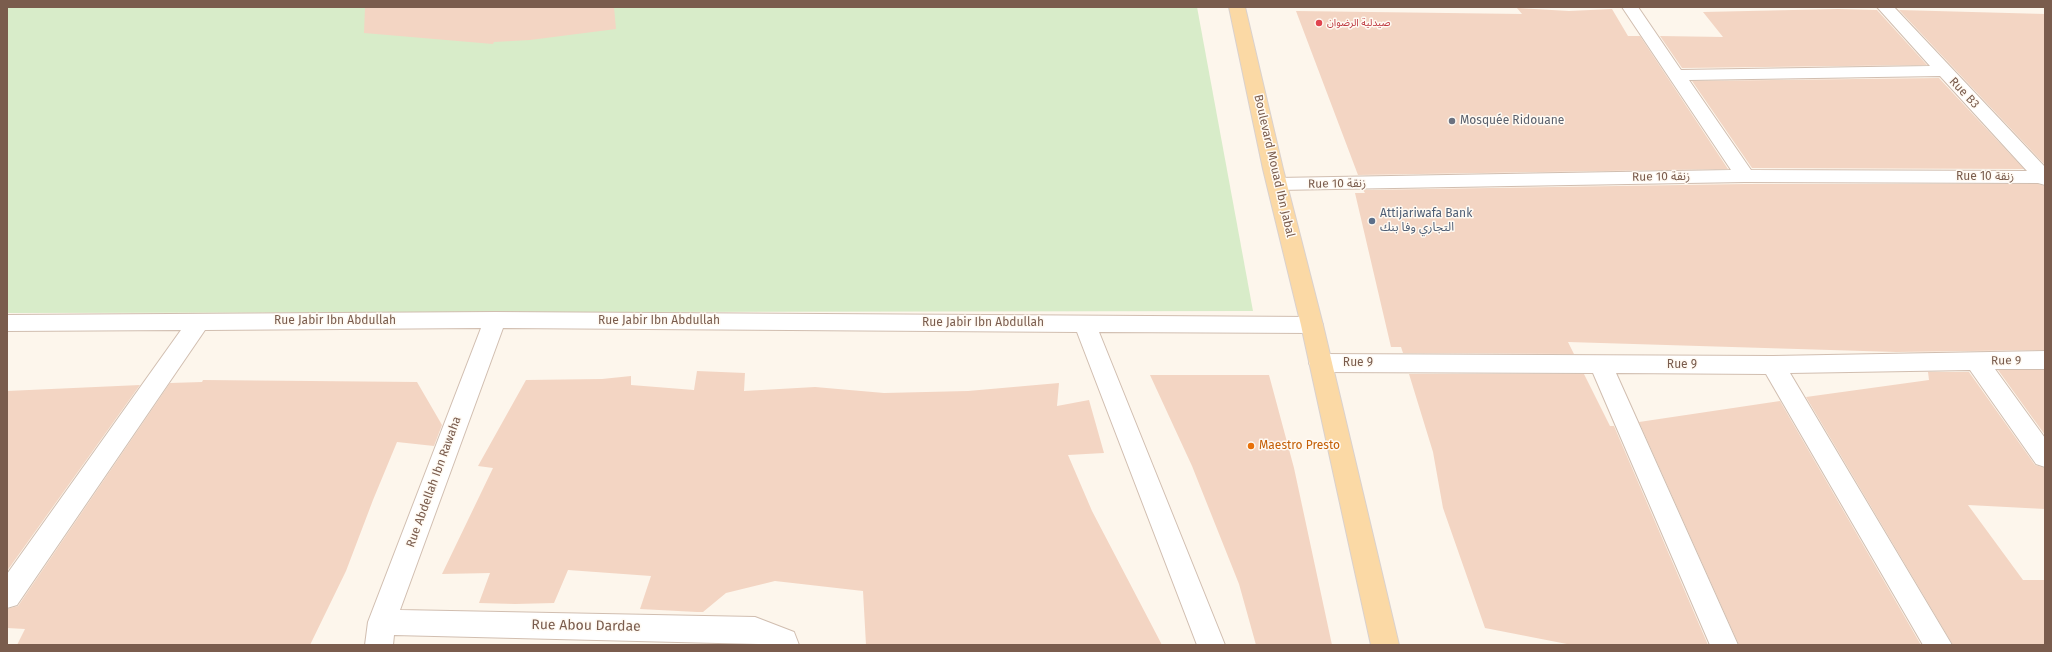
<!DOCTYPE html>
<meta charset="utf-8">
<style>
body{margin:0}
#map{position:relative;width:2052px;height:652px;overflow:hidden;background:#fdf6ec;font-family:"Fira Sans",sans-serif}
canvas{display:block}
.frame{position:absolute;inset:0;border:8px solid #7a5c4d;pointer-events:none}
</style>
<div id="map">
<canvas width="2052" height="652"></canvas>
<div class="frame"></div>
</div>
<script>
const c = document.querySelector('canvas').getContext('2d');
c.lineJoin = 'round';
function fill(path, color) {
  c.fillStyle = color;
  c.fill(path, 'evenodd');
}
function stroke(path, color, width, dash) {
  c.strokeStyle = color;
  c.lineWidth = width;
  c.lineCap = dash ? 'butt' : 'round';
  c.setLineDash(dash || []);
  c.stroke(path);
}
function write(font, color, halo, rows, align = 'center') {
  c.font = font + ' "Fira Sans","Noto Sans Arabic",sans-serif';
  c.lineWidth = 3;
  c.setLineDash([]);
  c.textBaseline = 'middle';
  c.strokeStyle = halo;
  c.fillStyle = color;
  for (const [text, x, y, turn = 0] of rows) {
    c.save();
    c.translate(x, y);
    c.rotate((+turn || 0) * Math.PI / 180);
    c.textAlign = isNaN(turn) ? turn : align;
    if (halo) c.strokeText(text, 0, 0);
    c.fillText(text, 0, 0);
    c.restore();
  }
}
fill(new Path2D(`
 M 7,7 L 1197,7 L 1253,311 L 7,313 Z`), '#d8ecc9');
fill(new Path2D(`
 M 365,7 L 614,7 L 616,29 L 530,40 L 494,42 L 493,44 L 364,33 Z
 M 1517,8 L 1569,11 L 1612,9 L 1628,36 L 1640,36 L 1728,169 L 1358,175 L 1296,11 L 1522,14 Z
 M 1838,9 L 1877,10 L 1927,65 L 1682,68 L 1660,36 L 1723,37 L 1703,12 Z
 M 1899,10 L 2045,14 L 2045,165 Z
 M 1939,78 L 2024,169 L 1752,168 L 1692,81 Z
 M 1745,184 L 2038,184 L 2045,186 L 2045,350 L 1896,352 L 1568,342 L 1574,354 L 1403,353 L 1401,347 L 1391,347 L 1355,193 L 1365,193 L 1363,190 Z
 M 1998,370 L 2045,370 L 2045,435 Z
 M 697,371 L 745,373 L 744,391 L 815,387 L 884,393 L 968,391 L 1059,383 L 1057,406 L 1089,400 L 1104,453 L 1068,455 L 1092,511 L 1162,645 L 866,645 L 863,591 L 775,581 L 726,593 L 703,612 L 697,612 L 640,609 L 651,576 L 568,570 L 554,603 L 515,604 L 479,603 L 490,573 L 442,574 L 493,468 L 478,466 L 526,380 L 602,379 L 631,376 L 631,385 L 694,390 Z
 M 1928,372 L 1969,372 L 2035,465 L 2045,468 L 2045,509 L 1968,505 L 2023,580 L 2045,580 L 2045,645 L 1953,645 L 1806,397 L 1929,380 Z
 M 1409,374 L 1584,374 L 1610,426 L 1614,426 L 1708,645 L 1572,645 L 1485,628 L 1443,508 L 1433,452 Z
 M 1150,375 L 1269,375 L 1294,468 L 1332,645 L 1256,645 L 1239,584 L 1192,466 Z
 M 203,380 L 417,382 L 442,425 L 434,446 L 397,442 L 373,500 L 346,571 L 310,645 L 17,645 L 25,629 L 7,628 L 7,609 L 18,606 L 170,383 L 202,382 Z
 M 140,385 L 7,571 L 7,391 Z
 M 1780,401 L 1921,645 L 1739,645 L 1639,422 Z`), '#f3d5c3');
const minor = new Path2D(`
 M 1622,7 L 1638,7 L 1681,70 L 1930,66 L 1877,7 L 1894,7 L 2045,167 L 2045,185 L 2038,183 L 1745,182 L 1277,190 L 1270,188 L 1267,184 L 1270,180 L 1277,178 L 1731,170 ZM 1940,76 L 2027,171 L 1751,170 L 1689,80 Z
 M 495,312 L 1312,317 L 1320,319 L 1323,325 L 1320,331 L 1312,333 L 1099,332 L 1225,645 L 1197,645 L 1077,332 L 503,328 L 400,610 L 755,617 L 794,632 L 799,645 L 394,635 L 393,645 L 365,645 L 368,622 L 481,328 L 205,330 L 17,605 L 7,608 L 7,574 L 181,330 L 7,331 L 7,315 Z
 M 2045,351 L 2045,369 L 1995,369 L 2045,438 L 2045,467 L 2036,464 L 1970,370 L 1790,373 L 1952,645 L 1923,645 L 1766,374 L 1616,373 L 1738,645 L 1710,645 L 1593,373 L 1320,372 L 1312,369 L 1309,363 L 1312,357 L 1320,354 L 1773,356 Z`);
const major = new Path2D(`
 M 1229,7 L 1245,7 L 1283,169 L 1323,325 L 1399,645 L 1371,645 L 1301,325 L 1263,169 Z`);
stroke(minor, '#d1beb0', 2);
stroke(major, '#dad1cd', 2);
fill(minor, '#fff');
fill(major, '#fbd9a5');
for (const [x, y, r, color] of [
 [1319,23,4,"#e0444e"],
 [1452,121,4,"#6b7280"],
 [1372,221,4,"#5c6f8a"],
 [1251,446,4,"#e8710a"]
]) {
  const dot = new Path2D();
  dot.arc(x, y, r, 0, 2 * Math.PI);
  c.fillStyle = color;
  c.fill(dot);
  stroke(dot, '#fffaf3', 1.5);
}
write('10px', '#be3a42', '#fffaf3', [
 ["صيدلية الرضوان",1327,23]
], 'left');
write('12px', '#7a5c4d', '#fffaf3', [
 ["Rue B3",1964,93,47],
 ["Boulevard Mouad Ibn Jabal",1274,166,77],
 ["Rue 10 زنقة",1661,177,-1],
 ["Rue 10 زنقة",1985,177],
 ["Rue 10 زنقة",1337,184,-1],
 ["Rue Jabir Ibn Abdullah",335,321],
 ["Rue Jabir Ibn Abdullah",659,321],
 ["Rue Jabir Ibn Abdullah",983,323],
 ["Rue 9",2006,361,-1],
 ["Rue 9",1358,363],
 ["Rue 9",1682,365],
 ["Rue Abdellah Ibn Rawaha",434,482,-70]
]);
write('12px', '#5b616d', '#fffaf3', [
 ["Mosquée Ridouane",1460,121]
], 'left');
write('12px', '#4e5e75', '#fffaf3', [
 ["Attijariwafa Bank",1380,214],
 ["التجاري وفا بنك",1380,228]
], 'left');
write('12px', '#c56008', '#fffaf3', [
 ["Maestro Presto",1259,446]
], 'left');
write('14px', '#7a5c4d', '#fffaf3', [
 ["Rue Abou Dardae",586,626,1]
]);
</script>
